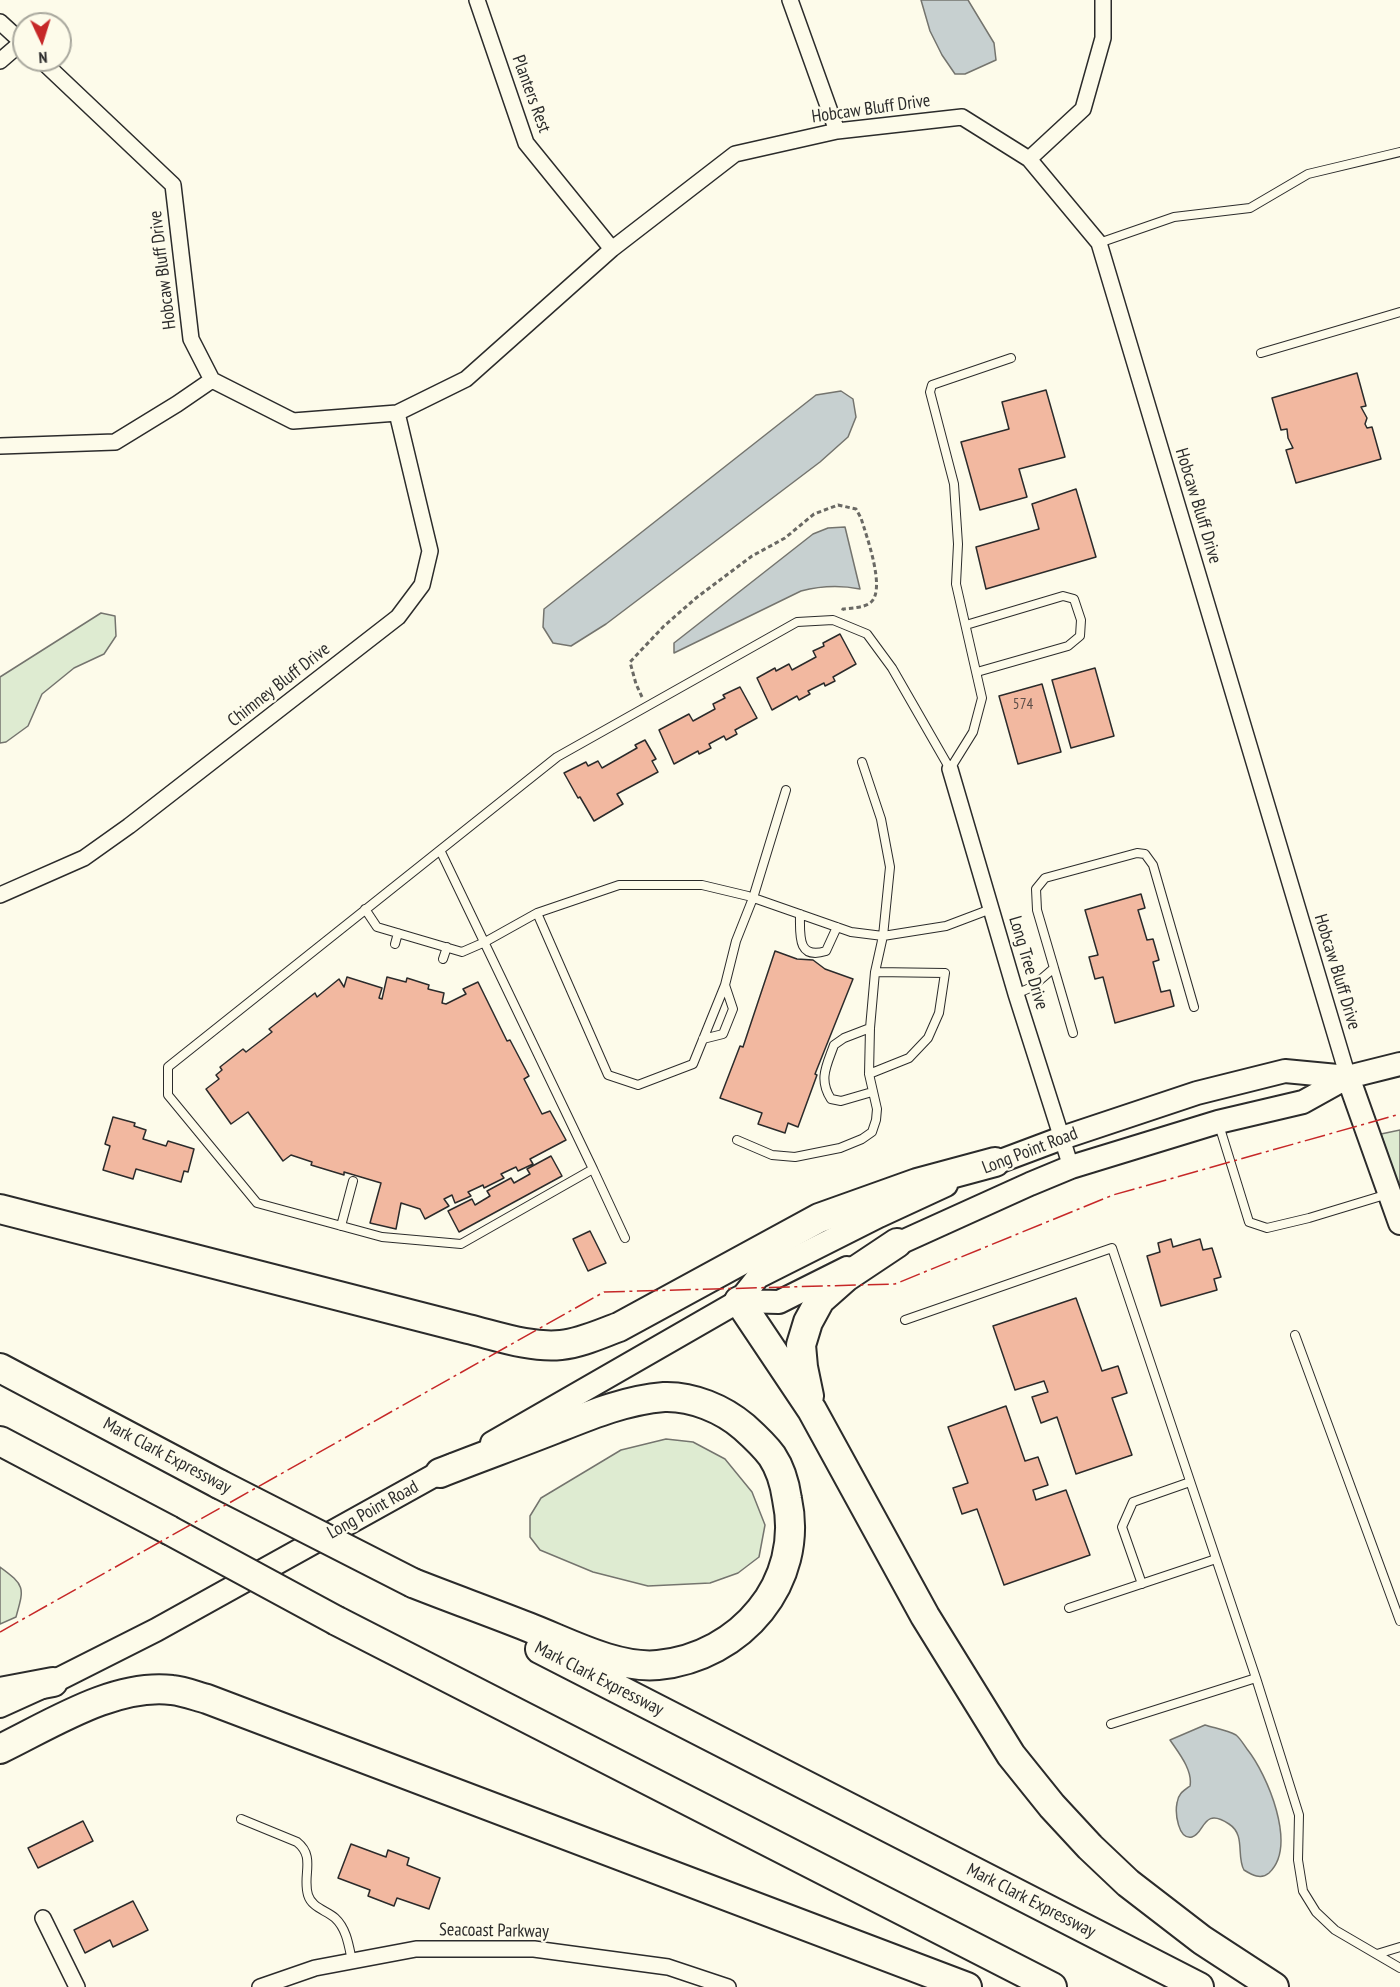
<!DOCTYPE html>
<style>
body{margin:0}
#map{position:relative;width:1400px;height:1987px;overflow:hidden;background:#fdfbea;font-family:"PT Sans Narrow",sans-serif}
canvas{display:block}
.north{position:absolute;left:12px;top:12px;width:60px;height:60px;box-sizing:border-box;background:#fdfbea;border:2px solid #a9a89e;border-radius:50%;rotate:176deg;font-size:16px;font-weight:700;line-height:24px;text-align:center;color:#2b2b2b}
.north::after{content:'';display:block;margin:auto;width:21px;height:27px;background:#c62828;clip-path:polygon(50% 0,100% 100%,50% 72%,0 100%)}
</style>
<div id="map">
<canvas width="1400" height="1987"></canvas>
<div class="north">N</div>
</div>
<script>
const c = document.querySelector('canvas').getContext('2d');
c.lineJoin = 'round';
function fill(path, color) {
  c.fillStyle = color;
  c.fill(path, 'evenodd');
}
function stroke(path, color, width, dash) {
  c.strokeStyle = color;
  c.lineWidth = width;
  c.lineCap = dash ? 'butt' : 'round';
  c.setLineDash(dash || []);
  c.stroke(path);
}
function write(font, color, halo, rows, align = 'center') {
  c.font = font + ' "PT Sans Narrow",sans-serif';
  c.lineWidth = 4.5;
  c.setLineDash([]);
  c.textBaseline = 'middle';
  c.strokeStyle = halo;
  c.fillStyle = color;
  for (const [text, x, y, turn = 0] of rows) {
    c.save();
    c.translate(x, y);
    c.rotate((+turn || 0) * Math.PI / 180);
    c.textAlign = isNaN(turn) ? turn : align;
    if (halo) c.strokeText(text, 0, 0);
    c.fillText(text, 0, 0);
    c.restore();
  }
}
const green = new Path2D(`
 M 101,613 L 115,616 L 116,636 L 104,654 L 74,668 L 42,694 L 28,726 L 6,742 L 0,743 L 0,677 Z
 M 1400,1130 L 1400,1190 L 1381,1134 Z
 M 666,1439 L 693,1442 L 725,1459 L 752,1492 L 765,1525 L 759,1557 L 738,1573 L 710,1583 L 648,1586 L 593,1572 L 540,1550 L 530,1537 L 530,1516 L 541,1498 L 621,1450 Z
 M 0,1567 C 26,1586 24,1588 16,1617 L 0,1624 Z`);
fill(green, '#deebd1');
stroke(green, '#74746e', 1.5);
const water = new Path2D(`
 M 921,0 L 968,0 L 994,43 L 996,60 L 965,74 L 955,74 L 942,55 L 930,31 Z
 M 841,391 L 853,399 L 856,417 L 848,437 L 820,462 L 606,624 L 571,646 L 553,643 L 543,627 L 544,609 L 816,395 Z
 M 845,527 L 860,589 C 840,585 820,586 801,591 L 674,653 L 674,643 L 813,534 L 828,528 Z
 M 1205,1725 C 1214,1728 1227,1730 1236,1735 C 1240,1738 1244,1745 1247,1749 C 1267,1774 1298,1846 1269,1873 C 1261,1880 1252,1875 1244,1870 C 1236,1856 1246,1835 1229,1824 C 1202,1806 1205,1834 1192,1837 C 1178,1840 1175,1813 1177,1803 C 1178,1794 1183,1791 1190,1786 C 1193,1770 1178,1752 1170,1740 Z`);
fill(water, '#c7d0d0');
stroke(water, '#74746e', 1.5);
const building = new Path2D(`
 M 1357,373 L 1366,406 L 1361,407 L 1367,418 L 1365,424 L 1367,428 L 1372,427 L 1381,459 L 1296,483 L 1286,450 L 1293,448 L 1288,438 L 1287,429 L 1281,430 L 1272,398 Z
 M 1046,390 L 1065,457 L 1019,469 L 1027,497 L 980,510 L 961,442 L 1009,429 L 1002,402 Z
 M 1076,489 L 1096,557 L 986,589 L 976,547 L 1039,529 L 1032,504 Z
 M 840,634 L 856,664 L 833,677 L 835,681 L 825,686 L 824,683 L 808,691 L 810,694 L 799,700 L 797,696 L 772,710 L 757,678 L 775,668 L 776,671 L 789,664 L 792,670 L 816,657 L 813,651 L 824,646 L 823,643 Z
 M 1095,668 L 1114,736 L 1071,748 L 1052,680 Z
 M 1042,684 L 1061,752 L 1018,764 L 999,696 Z
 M 740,687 L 757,718 L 735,730 L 737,734 L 726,740 L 724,736 L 709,744 L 711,748 L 699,754 L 698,751 L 674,764 L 659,730 L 689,714 L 693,721 L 715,709 L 713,704 L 725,698 L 723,695 Z
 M 645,740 L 656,759 L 652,761 L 658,772 L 617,794 L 623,804 L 594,821 L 580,797 L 578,798 L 564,773 L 586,762 L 588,766 L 598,761 L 602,768 L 637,748 L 635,745 Z
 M 1141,894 L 1145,908 L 1138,910 L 1147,940 L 1153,939 L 1159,960 L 1153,962 L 1161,992 L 1170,990 L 1174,1006 L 1115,1023 L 1103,977 L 1095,979 L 1089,957 L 1098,955 L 1085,910 Z
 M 775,951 L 797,959 L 813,960 L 825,969 L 853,979 L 815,1074 L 817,1075 L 798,1127 L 788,1123 L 785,1133 L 758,1124 L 762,1113 L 720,1098 L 740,1046 L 743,1047 Z
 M 347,977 L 382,988 L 379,998 L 382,999 L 387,977 L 406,982 L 407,978 L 429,985 L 428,989 L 444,993 L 442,1003 L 446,1004 L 466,994 L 463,989 L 478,982 L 507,1041 L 510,1040 L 529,1076 L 524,1079 L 542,1114 L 550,1111 L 566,1140 L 530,1159 L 533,1164 L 518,1171 L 516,1167 L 501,1174 L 504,1178 L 484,1188 L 483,1185 L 468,1192 L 471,1196 L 455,1203 L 452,1195 L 444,1199 L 449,1206 L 425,1219 L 420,1209 L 401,1203 L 396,1229 L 370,1223 L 381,1183 L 344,1172 L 344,1175 L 311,1165 L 312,1162 L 291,1155 L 283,1161 L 248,1112 L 231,1124 L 206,1089 L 219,1079 L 216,1075 L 222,1070 L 220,1067 L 243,1049 L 246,1052 L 272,1032 L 269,1029 L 315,993 L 317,997 L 339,979 L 344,987 Z
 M 113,1117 L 135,1123 L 134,1126 L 146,1130 L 143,1139 L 166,1146 L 168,1141 L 194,1149 L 188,1172 L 184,1171 L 181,1182 L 136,1169 L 133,1179 L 103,1170 L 110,1146 L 105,1144 Z
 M 551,1156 L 562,1176 L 459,1232 L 448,1211 L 472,1199 L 475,1205 L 490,1196 L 487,1191 L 511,1178 L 514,1183 L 530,1174 L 527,1169 Z
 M 590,1231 L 606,1263 L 588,1271 L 573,1239 Z
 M 1171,1239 L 1173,1247 L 1200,1239 L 1203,1250 L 1212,1248 L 1221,1277 L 1214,1279 L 1217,1290 L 1161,1306 L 1147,1256 L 1160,1252 L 1158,1243 Z
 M 1076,1298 L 1102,1371 L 1118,1366 L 1127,1393 L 1112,1398 L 1132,1455 L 1076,1474 L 1057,1417 L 1041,1423 L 1032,1397 L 1048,1392 L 1044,1381 L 1015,1390 L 993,1326 Z
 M 1006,1406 L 1025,1461 L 1038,1457 L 1048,1485 L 1033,1490 L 1036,1500 L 1066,1490 L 1090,1555 L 1004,1585 L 977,1509 L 962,1514 L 953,1488 L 968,1483 L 948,1427 Z
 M 83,1821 L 93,1841 L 38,1868 L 28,1848 Z
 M 351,1844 L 386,1857 L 388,1850 L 409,1858 L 407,1865 L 440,1878 L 429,1909 L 397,1898 L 394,1906 L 368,1896 L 370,1890 L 338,1878 Z
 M 133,1901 L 148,1930 L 113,1947 L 110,1940 L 85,1953 L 74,1930 Z`);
fill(building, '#f2b8a0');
stroke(building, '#2b2b2b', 1.5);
const lane = new Path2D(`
 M 1099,243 L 1174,217 L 1250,208 L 1308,174 L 1400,152
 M 1261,353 L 1400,312
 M 966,625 L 1063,596 L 1074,599 L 1081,620 L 1080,636 L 1068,646 L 977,672
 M 440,850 L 593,1169 L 461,1244 L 382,1237 L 257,1203 L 168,1095 L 168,1067 L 557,757 L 797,622 L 833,620 L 867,634 L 892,668 L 950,769 L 973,732 L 982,698 L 956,584 L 958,544 L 954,484 L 930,392 L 932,385 L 1011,358
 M 365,909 L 377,927 L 462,952 L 485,942 L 537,913 L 619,885 L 702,885 L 748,896 L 851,932 L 883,936 L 946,926 L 991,909
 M 537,913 L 608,1075 L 638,1085 L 693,1064 L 725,985 L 736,941 L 753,898 L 786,790
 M 800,914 C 800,935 797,960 826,951 L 837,927
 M 395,944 L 398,933
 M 443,959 L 447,947
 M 1054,968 L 1073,1033
 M 1016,994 L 1032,987 L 1054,968 L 1037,910 L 1036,889 L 1045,878 L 1137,853 L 1145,854 L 1153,865 L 1194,1007
 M 870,1028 L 844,1038 L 834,1045 C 827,1065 818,1079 831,1099 L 841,1101 L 872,1092
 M 703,1039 L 723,1034 L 733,1009 L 725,985
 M 869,1074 L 909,1058 L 928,1038 L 939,1013 L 945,973 L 875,972
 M 1219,1125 L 1249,1222 L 1267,1228 L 1309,1218 L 1388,1194
 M 737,1140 L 772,1155 L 795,1157 L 840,1148 L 862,1139 L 872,1132 L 876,1120 L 877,1109 L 869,1074 L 870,1028 L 875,972 L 883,936 L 890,867 L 881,819 L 862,762
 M 593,1169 L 625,1238
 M 341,1226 L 353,1181
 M 905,1320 L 1112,1248 L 1256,1678 L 1111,1724
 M 1295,1335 L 1400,1621
 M 1142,1584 L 1122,1527 L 1133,1502 L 1190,1482
 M 1069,1608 L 1216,1559
 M 1256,1678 L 1299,1815 L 1298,1860 L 1303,1891 L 1316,1912 L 1335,1930 L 1400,1968
 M 241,1819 L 297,1842 C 316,1857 302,1875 308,1895 C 312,1908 326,1910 335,1918 C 347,1929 349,1947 352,1961
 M 1377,1954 L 1400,1947`);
const street = new Path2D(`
 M 477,0 L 526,143 L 612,249
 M 790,0 L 837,131
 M 0,22 L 24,44
 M 41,60 L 173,185 L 191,339 L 212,380 L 293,421 L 397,413 L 466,379 L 612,249 L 735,154 L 837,131 L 962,117 L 1029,159 L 1099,243 L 1348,1077
 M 0,61 L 22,42
 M 1029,159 L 1083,109 L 1103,38 L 1103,0
 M 0,446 L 115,442 L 177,404 L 212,380
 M 950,769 L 1016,994 L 1071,1167
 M 0,895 L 84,858 L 129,826 L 398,617 L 422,585 L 430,551 L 397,413
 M 43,1918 L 77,1987
 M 260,1987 L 315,1968 L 416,1949 L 534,1949 L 668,1967 L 728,1987`);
const secondary = new Path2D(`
 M 1348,1077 L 1400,1223
 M 982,1168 L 1062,1138 L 1197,1093 L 1285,1071 L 1348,1077
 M 882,1251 L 1030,1184 L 1071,1167 L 1218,1122 L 1303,1102 L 1348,1077 L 1400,1064
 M 739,1301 L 779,1302 L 847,1268
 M 492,1443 L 739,1301 L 758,1277 L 879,1216 L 946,1185
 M 0,1706 L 53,1682 L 156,1630 L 453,1465`);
const highway = new Path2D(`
 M 0,1209 L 468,1329 C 497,1336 530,1348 561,1345 C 581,1343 600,1334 619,1327 L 819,1218 L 917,1183 L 995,1162
 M 739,1301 L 812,1410 L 925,1616 L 1011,1755 L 1052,1806 L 1090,1847 L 1128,1883 L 1202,1940 L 1274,1987
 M 0,1368 L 219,1484
 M 809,1396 L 803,1367 L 801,1345 L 808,1322 L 820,1300 L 846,1277 L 897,1243
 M 0,1441 L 169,1530
 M 413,1583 C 451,1598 490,1612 528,1627 C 567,1642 616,1669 658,1665 C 741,1657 805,1582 787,1499 C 785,1485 780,1468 772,1456 C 764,1445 754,1436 744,1427 C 723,1409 692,1396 664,1397 C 626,1400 590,1415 555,1429 C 517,1444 478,1458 440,1473
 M 337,1621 L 1052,1987
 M 540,1649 L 1199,1987
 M 0,1692 L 53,1682
 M 0,1749 C 50,1725 114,1683 172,1690 C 183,1691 196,1696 207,1699 L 967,1987`);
stroke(lane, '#2b2b2b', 10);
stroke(street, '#2b2b2b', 18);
stroke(secondary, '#2b2b2b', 26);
stroke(highway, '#2b2b2b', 32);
stroke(new Path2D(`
 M 642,697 L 636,684 L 630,662 L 664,626 L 696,598 L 752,556 L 785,538 L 814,514 L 838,505 L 856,509 L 861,518 C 866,535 887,591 870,603 C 863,608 851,608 843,609 L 842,612`), '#6a6964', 3, [4.5, 3]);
stroke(lane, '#fdfbea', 8);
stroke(street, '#fdfbea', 15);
stroke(secondary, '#fdfbea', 22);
stroke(highway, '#fdfbea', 28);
const highwayBridge = new Path2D(`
 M 219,1484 L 413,1583
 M 169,1530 L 337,1621`);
stroke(highwayBridge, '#2b2b2b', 32, []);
stroke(highwayBridge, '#fdfbea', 28);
stroke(new Path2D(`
 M 0,1632 L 604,1292 L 895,1284 L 1113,1195 L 1400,1114`), '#c62828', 1.5, [21, 4.5, 3, 4.5]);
write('15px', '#5d4e48', null, [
 ["574",1023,705]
]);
write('18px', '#2b2b2b', '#fdfbea', [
 ["Planters Rest",531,94,70],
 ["Hobcaw Bluff Drive",871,109,-8],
 ["Hobcaw Bluff Drive",163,270,-97],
 ["Hobcaw Bluff Drive",1198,506,73],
 ["Chimney Bluff Drive",279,685,-38],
 ["Long Tree Drive",1028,963,73],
 ["Hobcaw Bluff Drive",1337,972,73],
 ["Long Point Road",1030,1151,-21],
 ["Mark Clark Expressway",167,1456,28],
 ["Long Point Road",373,1510,-29],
 ["Mark Clark Expressway",599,1679,27],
 ["Mark Clark Expressway",1031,1901,27],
 ["Seacoast Parkway",494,1931,1]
]);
</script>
